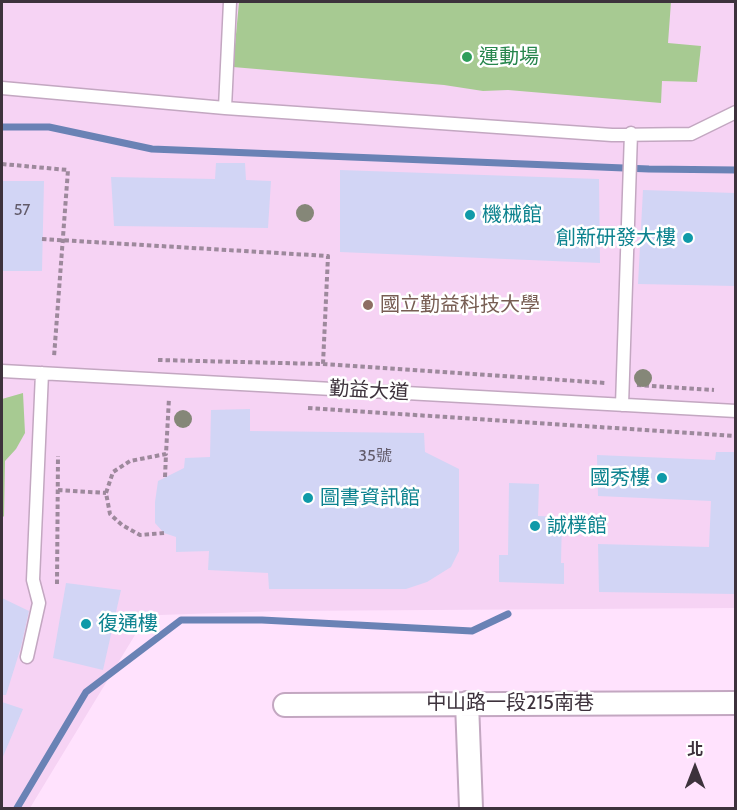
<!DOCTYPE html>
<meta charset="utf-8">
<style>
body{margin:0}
#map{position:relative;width:737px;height:810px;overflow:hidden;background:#ffe2fd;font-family:Cabin,"Noto Sans TC",sans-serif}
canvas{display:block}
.frame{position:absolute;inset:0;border:3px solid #3d323c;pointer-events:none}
.north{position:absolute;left:665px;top:738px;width:60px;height:60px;-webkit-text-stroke:4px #fff;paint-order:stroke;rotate:0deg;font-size:16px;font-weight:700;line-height:24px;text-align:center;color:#3d323c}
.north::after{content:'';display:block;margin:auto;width:21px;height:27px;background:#3d323c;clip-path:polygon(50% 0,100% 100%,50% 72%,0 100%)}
</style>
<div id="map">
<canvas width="737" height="810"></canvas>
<div class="frame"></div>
<div class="north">北</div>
</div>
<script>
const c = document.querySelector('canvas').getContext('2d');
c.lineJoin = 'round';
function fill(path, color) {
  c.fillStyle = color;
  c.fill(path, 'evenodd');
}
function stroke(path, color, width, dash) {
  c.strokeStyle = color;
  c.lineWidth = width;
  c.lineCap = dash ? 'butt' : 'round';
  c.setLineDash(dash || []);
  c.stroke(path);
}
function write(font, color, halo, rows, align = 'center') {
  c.font = font + ' Cabin,"Noto Sans TC",sans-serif';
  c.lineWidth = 5;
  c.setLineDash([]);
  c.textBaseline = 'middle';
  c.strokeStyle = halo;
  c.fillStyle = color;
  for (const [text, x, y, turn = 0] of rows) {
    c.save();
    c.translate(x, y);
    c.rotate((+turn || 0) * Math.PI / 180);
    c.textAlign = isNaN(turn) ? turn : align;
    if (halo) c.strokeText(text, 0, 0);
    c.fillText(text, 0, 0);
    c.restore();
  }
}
fill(new Path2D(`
 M 2,2 L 735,2 L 735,608 L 279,611 L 160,615 L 138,630 L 30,808 L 2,808 Z`), '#f6d3f4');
fill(new Path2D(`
 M 239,2 L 671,2 L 668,43 L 701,46 L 697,82 L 662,81 L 661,103 L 508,90 L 483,91 L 444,85 L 233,67 Z
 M 23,393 L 25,433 L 16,449 L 5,461 L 4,517 L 2,515 L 2,399 Z`), '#a7ca92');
stroke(new Path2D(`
 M 2,127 L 49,127 L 152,149 L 649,169 L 736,170
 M 17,808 L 86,692 L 181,620 L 262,620 L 472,631 L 508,614`), '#6a82b5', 7);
fill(new Path2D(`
 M 216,163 L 245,163 L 246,180 L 271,181 L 268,228 L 114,226 L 111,177 L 215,179 Z
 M 340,170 L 599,179 L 600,263 L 340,252 Z
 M 2,181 L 44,181 L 42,271 L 2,271 Z
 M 643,190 L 735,193 L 735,286 L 638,284 Z
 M 250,409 L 250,431 L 424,433 L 425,452 L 459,469 L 459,551 L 451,567 L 427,582 L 406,589 L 269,589 L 268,573 L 208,570 L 209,551 L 176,552 L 176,537 L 164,533 L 155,523 L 155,502 L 158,481 L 184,468 L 185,458 L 210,457 L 211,410 Z
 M 716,452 L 735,452 L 735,594 L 599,592 L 598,544 L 709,547 L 711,501 L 598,496 L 597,455 L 715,460 Z
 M 509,483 L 539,484 L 538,516 L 562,517 L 561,563 L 564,563 L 564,584 L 499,582 L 499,555 L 508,555 Z
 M 66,583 L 121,590 L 103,670 L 53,658 Z
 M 2,598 L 29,611 L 21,647 L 6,695 L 2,695 Z
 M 2,702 L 23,709 L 2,759 Z`), '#d2d5f5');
const service = new Path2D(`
 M 2,88 L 225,108 L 612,135 L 691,134 L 736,112
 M 225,108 L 230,2
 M 2,371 L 736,411
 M 622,405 L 631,133
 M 27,657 L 39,603 L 33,580 L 42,373`);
const minor = new Path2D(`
 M 467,703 L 471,808
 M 285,705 L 736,703`);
stroke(service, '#c3a7c1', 15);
stroke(minor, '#c3a7c1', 26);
stroke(new Path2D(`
 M 2,164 L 68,170 L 54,357
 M 42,239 L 328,256 L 323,364
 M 158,360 L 323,364 L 606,383
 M 637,385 L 714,390
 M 308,408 L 736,436
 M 165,477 L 166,454
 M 58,490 L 106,493
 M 164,533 L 140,535 L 122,525 L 110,514 L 106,493 L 113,472 L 130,461 L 166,454 L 169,398
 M 57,584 L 58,456`), '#9d899c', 4, [4.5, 3]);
stroke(service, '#fff', 12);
stroke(minor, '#fff', 22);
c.fillStyle = '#858778';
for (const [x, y] of [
 [305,213],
 [643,378],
 [183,419]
]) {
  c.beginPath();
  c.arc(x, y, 9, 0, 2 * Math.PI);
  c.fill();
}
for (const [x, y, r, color] of [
 [467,57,6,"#2e9e5b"],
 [470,215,6,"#0f9aa8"],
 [688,238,6,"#0f9aa8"],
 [368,305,6,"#8d6e63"],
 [662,478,6,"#0f9aa8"],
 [308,498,6,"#0f9aa8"],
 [535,526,6,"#0f9aa8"],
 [86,624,6,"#0f9aa8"]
]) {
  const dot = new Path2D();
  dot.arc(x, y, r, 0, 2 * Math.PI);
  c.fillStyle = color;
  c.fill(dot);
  stroke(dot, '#fff', 2);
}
write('16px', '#625b6a', null, [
 ["57",22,210],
 ["35號",375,456]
]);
write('20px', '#27864d', '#fff', [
 ["運動場",479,57]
], 'left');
write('20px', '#0d838f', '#fff', [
 ["機械館",482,215],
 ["創新研發大樓",676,238,"right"],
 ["國秀樓",650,478,"right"],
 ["圖書資訊館",320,498],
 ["誠樸館",547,526],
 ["復通樓",98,624]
], 'left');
write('20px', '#785e54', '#fff', [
 ["國立勤益科技大學",380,305]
], 'left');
write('20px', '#3d323c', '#fff', [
 ["勤益大道",369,391,3],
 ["中山路一段215南巷",510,703]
]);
</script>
